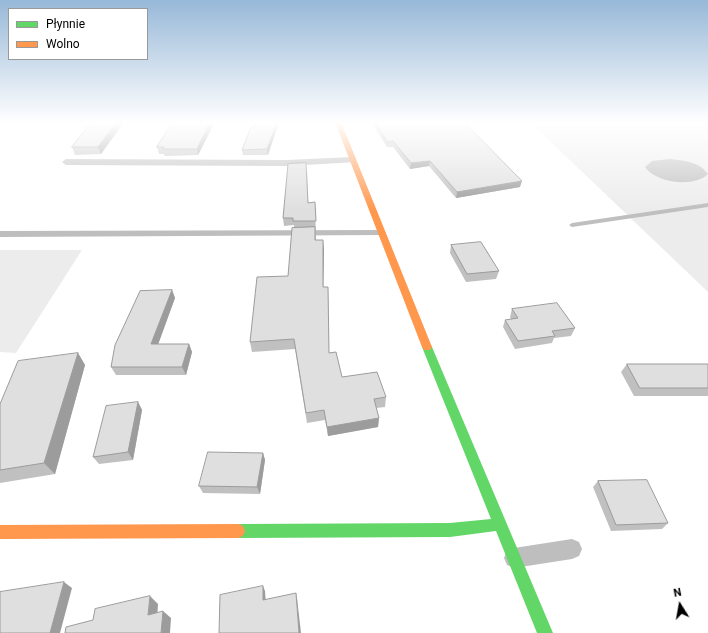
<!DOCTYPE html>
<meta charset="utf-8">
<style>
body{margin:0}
#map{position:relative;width:708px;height:633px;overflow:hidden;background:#fff;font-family:Roboto,sans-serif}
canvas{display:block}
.legend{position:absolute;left:8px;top:8px;width:140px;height:52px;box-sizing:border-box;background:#fff;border:1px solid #999;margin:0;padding:5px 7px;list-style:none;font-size:12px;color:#000}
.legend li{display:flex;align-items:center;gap:8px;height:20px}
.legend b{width:20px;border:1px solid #999}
.north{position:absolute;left:660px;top:585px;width:40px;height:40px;-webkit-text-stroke:3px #fff;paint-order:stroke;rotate:349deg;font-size:11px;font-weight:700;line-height:16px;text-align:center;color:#000}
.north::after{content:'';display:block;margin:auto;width:14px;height:18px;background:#000;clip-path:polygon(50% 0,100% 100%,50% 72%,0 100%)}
</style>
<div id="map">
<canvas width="708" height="633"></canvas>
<ul class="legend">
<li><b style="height:5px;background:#63d668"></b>Płynnie</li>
<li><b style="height:5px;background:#ff974d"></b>Wolno</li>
</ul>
<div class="north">N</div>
</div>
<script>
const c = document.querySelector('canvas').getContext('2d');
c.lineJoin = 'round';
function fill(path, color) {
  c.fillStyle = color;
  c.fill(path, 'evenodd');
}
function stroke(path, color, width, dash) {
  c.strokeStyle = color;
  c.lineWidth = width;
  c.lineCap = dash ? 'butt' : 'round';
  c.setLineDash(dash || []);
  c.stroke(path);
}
fill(new Path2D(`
 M 530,122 L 708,122 L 708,292 Z
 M 0,250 L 82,250 L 16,353 L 0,352 Z`), '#ececec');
fill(new Path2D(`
 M 670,159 C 684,161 699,161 708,174 C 694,188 656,183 645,167 L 652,161 Z`), '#bfbfbf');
fill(new Path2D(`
 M 708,203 L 708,207 L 572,227 L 569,225 L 572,223 Z`), '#bfbfbf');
fill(new Path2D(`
 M 353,157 L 356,158 L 356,162 L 287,166 L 66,165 L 62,162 L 66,159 L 287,160 Z
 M 381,230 L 386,233 L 385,235 L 0,237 L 0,231 Z
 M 572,539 L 579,542 L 582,549 L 579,556 L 572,559 L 514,568 L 507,565 L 504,558 L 507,551 L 514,548 Z`), '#bebebe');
fill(new Path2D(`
 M 427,343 L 430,344 L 432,347 L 553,633 L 537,633 L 496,531 L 450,537 L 238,538 L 233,536 L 231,531 L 233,526 L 238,524 L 450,523 L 491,519 L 422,347 L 424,344 Z`), '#63d668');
fill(new Path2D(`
 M 335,122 L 341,122 L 432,347 L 430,350 L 424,350 L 422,347 Z
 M 238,524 L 243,526 L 245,531 L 243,536 L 238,538 L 0,539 L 0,525 Z`), '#ff974d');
fill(new Path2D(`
 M 92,122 L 124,122 L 101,154 L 75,155 L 72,147 Z
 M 256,122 L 279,122 L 268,155 L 243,155 L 242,150 L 255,127 Z
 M 371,122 L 464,122 L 520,187 L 456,198 L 429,166 L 410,169 L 393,147 L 387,147 Z
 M 213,126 L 198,155 L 165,156 L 164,154 L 159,154 L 157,147 Z
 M 307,171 L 308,203 L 315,202 L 316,240 L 324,249 L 323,287 L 328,297 L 329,353 L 342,377 L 386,397 L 385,407 L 376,408 L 379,418 L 378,427 L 328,436 L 325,420 L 307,423 L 295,349 L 252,352 L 250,342 L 288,276 L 294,228 L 294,225 L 284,226 L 283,218 Z
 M 451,245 L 499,271 L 496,279 L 466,282 L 450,253 Z
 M 172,290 L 175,298 L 158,344 L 189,344 L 192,352 L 186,375 L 116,375 L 111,367 Z
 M 512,309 L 575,328 L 571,336 L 554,338 L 552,343 L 515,349 L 503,327 L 505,320 L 511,319 L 510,317 Z
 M 78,353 L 85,365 L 55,474 L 0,483 L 0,404 Z
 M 627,364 L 708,364 L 708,396 L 634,396 L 621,372 Z
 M 138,402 L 142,410 L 133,460 L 99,464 L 93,457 Z
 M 263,453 L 265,460 L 260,494 L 203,493 L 199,486 Z
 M 598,481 L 668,523 L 662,529 L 611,531 L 593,487 Z`), '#c0c0c0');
fill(new Path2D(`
 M 117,122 L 124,122 L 101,154 L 98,147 Z
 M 208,122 L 212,122 L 213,126 L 198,155 L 197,149 Z
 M 277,122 L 279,122 L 268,155 L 267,149 Z
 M 430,161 L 429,166 L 410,169 L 411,163 Z
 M 522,181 L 520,187 L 456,198 L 457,192 Z
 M 323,240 L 324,249 L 323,297 Z
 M 328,287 L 328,297 L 329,363 L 329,353 Z
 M 172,290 L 175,298 L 155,353 L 151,344 Z
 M 189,344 L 192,352 L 186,375 L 182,367 Z
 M 78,353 L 85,365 L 55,474 L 44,463 Z
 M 138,402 L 142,410 L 133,460 L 128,452 Z
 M 379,418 L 378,427 L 328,436 L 327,427 Z
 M 263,453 L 265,460 L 260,494 L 257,487 Z
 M 64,582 L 72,588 L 60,633 L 50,633 Z
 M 263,586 L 265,591 L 266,605 L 263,600 Z
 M 296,593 L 297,598 L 301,633 L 299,633 Z
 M 150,596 L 158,604 L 157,622 L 148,615 Z
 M 163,611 L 171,618 L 170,633 L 161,633 Z`), '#9c9c9c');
const building = new Path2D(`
 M 92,122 L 117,122 L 98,147 L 72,147 Z
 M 173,122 L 210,122 L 197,149 L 163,149 L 164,147 L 157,147 Z
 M 256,122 L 277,122 L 267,149 L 242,150 L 251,127 L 255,127 Z
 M 375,122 L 464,122 L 522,181 L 457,192 L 430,161 L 411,163 L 393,141 L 388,142 Z
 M 306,163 L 308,203 L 315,202 L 316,221 L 293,221 L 293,218 L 283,218 L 288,164 Z
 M 315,227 L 315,240 L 323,240 L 323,287 L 328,287 L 329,353 L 336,352 L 342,377 L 377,372 L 386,397 L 374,399 L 379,418 L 327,427 L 324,410 L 306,413 L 294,339 L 250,342 L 257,277 L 288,276 L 292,228 Z
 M 481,242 L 499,271 L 467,274 L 451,245 Z
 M 172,290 L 151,344 L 189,344 L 182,367 L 111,367 L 115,345 L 140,291 Z
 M 557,303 L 575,328 L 552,331 L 555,336 L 518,341 L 505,320 L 518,318 L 512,309 Z
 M 78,353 L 44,463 L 0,470 L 0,404 L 18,361 Z
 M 627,364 L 708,364 L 708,388 L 640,388 Z
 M 138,402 L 128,452 L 93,457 L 106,406 Z
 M 208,452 L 263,453 L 257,487 L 199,486 Z
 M 647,480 L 668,523 L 616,525 L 598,481 Z
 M 64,582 L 50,633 L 0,633 L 0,592 Z
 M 263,586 L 263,600 L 296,593 L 299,633 L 219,633 L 220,595 Z
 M 150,596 L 148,615 L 163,611 L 161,633 L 65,633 L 66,627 L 93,620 L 95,609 Z`);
fill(building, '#dfdfdf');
stroke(building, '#9c9c9c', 1);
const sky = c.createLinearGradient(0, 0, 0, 211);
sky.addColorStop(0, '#97b8d8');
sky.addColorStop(0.58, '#fff');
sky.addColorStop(1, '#ffffff00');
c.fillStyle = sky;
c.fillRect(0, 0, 708, 211);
</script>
